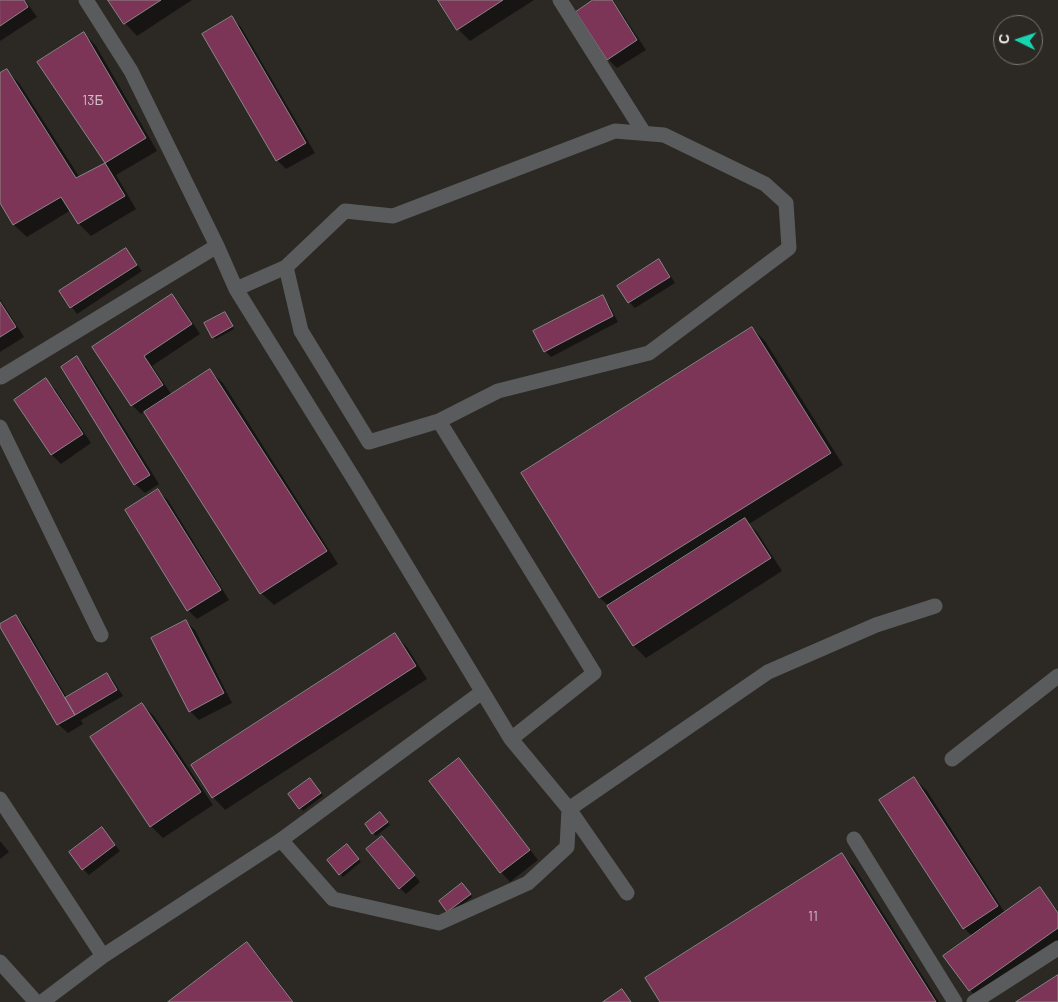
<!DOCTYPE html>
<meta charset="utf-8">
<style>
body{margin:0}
#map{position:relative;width:1058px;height:1002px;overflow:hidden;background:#2c2924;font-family:Barlow,sans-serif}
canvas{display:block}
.north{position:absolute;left:993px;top:15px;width:50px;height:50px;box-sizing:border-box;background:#2c2924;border:1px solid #787672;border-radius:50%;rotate:274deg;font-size:14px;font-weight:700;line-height:20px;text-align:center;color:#ebe9e6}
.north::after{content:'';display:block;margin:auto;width:18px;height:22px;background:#18d5b2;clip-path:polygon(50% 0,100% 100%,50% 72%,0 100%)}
</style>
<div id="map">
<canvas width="1058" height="1002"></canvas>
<div class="north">С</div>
</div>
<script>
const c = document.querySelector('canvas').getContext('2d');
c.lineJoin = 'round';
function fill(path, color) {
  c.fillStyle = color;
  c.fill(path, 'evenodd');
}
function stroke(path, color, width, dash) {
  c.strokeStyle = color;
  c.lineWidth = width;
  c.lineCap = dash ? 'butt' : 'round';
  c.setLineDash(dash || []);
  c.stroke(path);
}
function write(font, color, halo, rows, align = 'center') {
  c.font = font + ' Barlow,sans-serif';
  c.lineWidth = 4.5;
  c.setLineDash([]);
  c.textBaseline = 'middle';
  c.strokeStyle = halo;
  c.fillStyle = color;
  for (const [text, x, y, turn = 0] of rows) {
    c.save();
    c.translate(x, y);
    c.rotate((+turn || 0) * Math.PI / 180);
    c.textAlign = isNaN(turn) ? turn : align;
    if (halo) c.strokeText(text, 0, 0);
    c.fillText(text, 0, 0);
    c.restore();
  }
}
fill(new Path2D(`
 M 0,0 L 25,0 L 37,17 L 0,41 Z
 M 110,0 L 192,0 L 137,36 L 125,23 Z
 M 439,0 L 534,0 L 470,41 L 458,29 Z
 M 596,0 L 613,0 L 646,50 L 617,68 L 608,59 Z
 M 232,18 L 241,27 L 315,153 L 286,169 L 277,160 Z
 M 84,33 L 96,46 L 157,151 L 116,175 L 136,209 L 91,236 L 79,224 L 71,210 L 27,237 L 14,225 L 0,202 L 0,75 L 7,71 L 19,83 L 80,178 L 107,163 L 39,63 Z
 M 125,249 L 142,271 L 77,314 L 61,292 Z
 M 659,261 L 665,267 L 675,283 L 635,308 L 629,302 Z
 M 172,296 L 181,305 L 200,334 L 152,366 L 172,395 L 210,371 L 223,383 L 338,564 L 274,605 L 261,593 L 145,411 L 141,414 L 132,405 L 94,347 Z
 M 602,297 L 608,303 L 618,322 L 551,357 L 545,351 Z
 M 0,299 L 24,337 L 0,352 Z
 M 227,316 L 234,329 L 216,339 L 213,337 Z
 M 752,328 L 765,341 L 843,465 L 749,524 L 757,532 L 782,571 L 646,658 L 634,646 L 608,605 L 600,598 L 522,473 Z
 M 77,358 L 86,367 L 159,484 L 145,493 L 135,484 Z
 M 45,380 L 55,389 L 91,443 L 61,464 L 52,455 L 15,400 Z
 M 158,491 L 168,500 L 229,600 L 197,619 L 188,610 Z
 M 16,616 L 25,626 L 67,698 L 107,674 L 113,680 L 123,696 L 81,720 L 83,724 L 68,733 L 58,724 Z
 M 186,621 L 195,630 L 232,703 L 199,720 L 190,711 Z
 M 395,635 L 407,647 L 427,679 L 225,810 L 213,797 L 193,766 Z
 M 142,704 L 154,716 L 213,805 L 163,838 L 151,826 Z
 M 459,760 L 468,769 L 538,860 L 510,882 L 501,872 L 431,781 Z
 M 914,778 L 927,791 L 1005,913 L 1040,889 L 1058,911 L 1058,943 L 979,1000 L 970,990 L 973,937 L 964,928 Z
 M 313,782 L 323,796 L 303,811 L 290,795 Z
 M 383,816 L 390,825 L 376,836 L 366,824 Z
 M 102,829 L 120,851 L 89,875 L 83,869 Z
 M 0,841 L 9,852 L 0,859 Z
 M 388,843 L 420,882 L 406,894 L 400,888 Z
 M 350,848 L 361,862 L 343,877 L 329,860 Z
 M 842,855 L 854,867 L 939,1002 L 662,1002 Z
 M 465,888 L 472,897 L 451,914 L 448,911 Z
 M 247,943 L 259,956 L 294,1002 L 170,1002 Z`), '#0007');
const building = new Path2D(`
 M 0,0 L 24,0 L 28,7 L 0,26 Z
 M 108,0 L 161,0 L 124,24 Z
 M 438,0 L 503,0 L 457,30 Z
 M 593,0 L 612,0 L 637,40 L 607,60 L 576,12 Z
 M 232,16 L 306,143 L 276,161 L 202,34 Z
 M 84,32 L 146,138 L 105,163 L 37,62 Z
 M 7,69 L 76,178 L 105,163 L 125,196 L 78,224 L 61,197 L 13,225 L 0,203 L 0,73 Z
 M 126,248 L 137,265 L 70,308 L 59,291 Z
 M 659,259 L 670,277 L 628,303 L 617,286 Z
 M 172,294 L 192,324 L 144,356 L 163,385 L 131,406 L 92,347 Z
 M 603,295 L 613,316 L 544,352 L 533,331 Z
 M 0,302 L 16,327 L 0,337 Z
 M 225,312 L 233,326 L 212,338 L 204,323 Z
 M 752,327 L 831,453 L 599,598 L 521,473 Z
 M 77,356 L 150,475 L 134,485 L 61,367 Z
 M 210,369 L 327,551 L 260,594 L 144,412 Z
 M 46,378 L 83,434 L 51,455 L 14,400 Z
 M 158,489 L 221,590 L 187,611 L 125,510 Z
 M 745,518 L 771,558 L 633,646 L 607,606 Z
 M 16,615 L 75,715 L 57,725 L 0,627 L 0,624 Z
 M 186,620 L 224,693 L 189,712 L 151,638 Z
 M 395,633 L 416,666 L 212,798 L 191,765 Z
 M 107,673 L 117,690 L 75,715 L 65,698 Z
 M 142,703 L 201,792 L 150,827 L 90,737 Z
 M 459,758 L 530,850 L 500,873 L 429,781 Z
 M 914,777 L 998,906 L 963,929 L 879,800 Z
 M 310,778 L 321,793 L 299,809 L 288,794 Z
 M 380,812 L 388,822 L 372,834 L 365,824 Z
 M 102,827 L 115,845 L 82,870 L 69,852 Z
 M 382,836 L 415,875 L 399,889 L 366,849 Z
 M 347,844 L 359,859 L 339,875 L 327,860 Z
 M 842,853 L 936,1002 L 660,1002 L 645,978 Z
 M 462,883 L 471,894 L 447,912 L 439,901 Z
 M 1040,887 L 1058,913 L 1058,928 L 969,991 L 943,956 Z
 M 247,942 L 293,1002 L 168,1002 Z
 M 1058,975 L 1058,1002 L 1016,1002 Z
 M 622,989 L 631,1002 L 603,1002 Z`);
fill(building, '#7c3457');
stroke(building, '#8c8588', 1);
stroke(new Path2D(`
 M 86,0 L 131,71 L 217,246 L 236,289 L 357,484 L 511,739 L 569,809 L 627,893
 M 560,0 L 644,133
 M 286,267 L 301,331 L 369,442 L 439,421 L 594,673 L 511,739
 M 236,289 L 286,267 L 345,211 L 393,216 L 615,131 L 664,135 L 765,184 L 786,203 L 789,248 L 649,353 L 498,391 L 439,421
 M 1,377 L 217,246
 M 0,427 L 101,635
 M 952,759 L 1058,676
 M 0,799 L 103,956
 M 854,839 L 955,1002
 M 281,840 L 333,899 L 439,923 L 528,883 L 567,847 L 569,809 L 768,672 L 876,625 L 935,606
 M 0,962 L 36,1002
 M 42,1002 L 103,956 L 281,840 L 482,692
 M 974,1002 L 1058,948`), '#595b5d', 15);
write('14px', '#cfbcc2', null, [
 ["13Б",93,100],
 ["11",813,916]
]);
</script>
